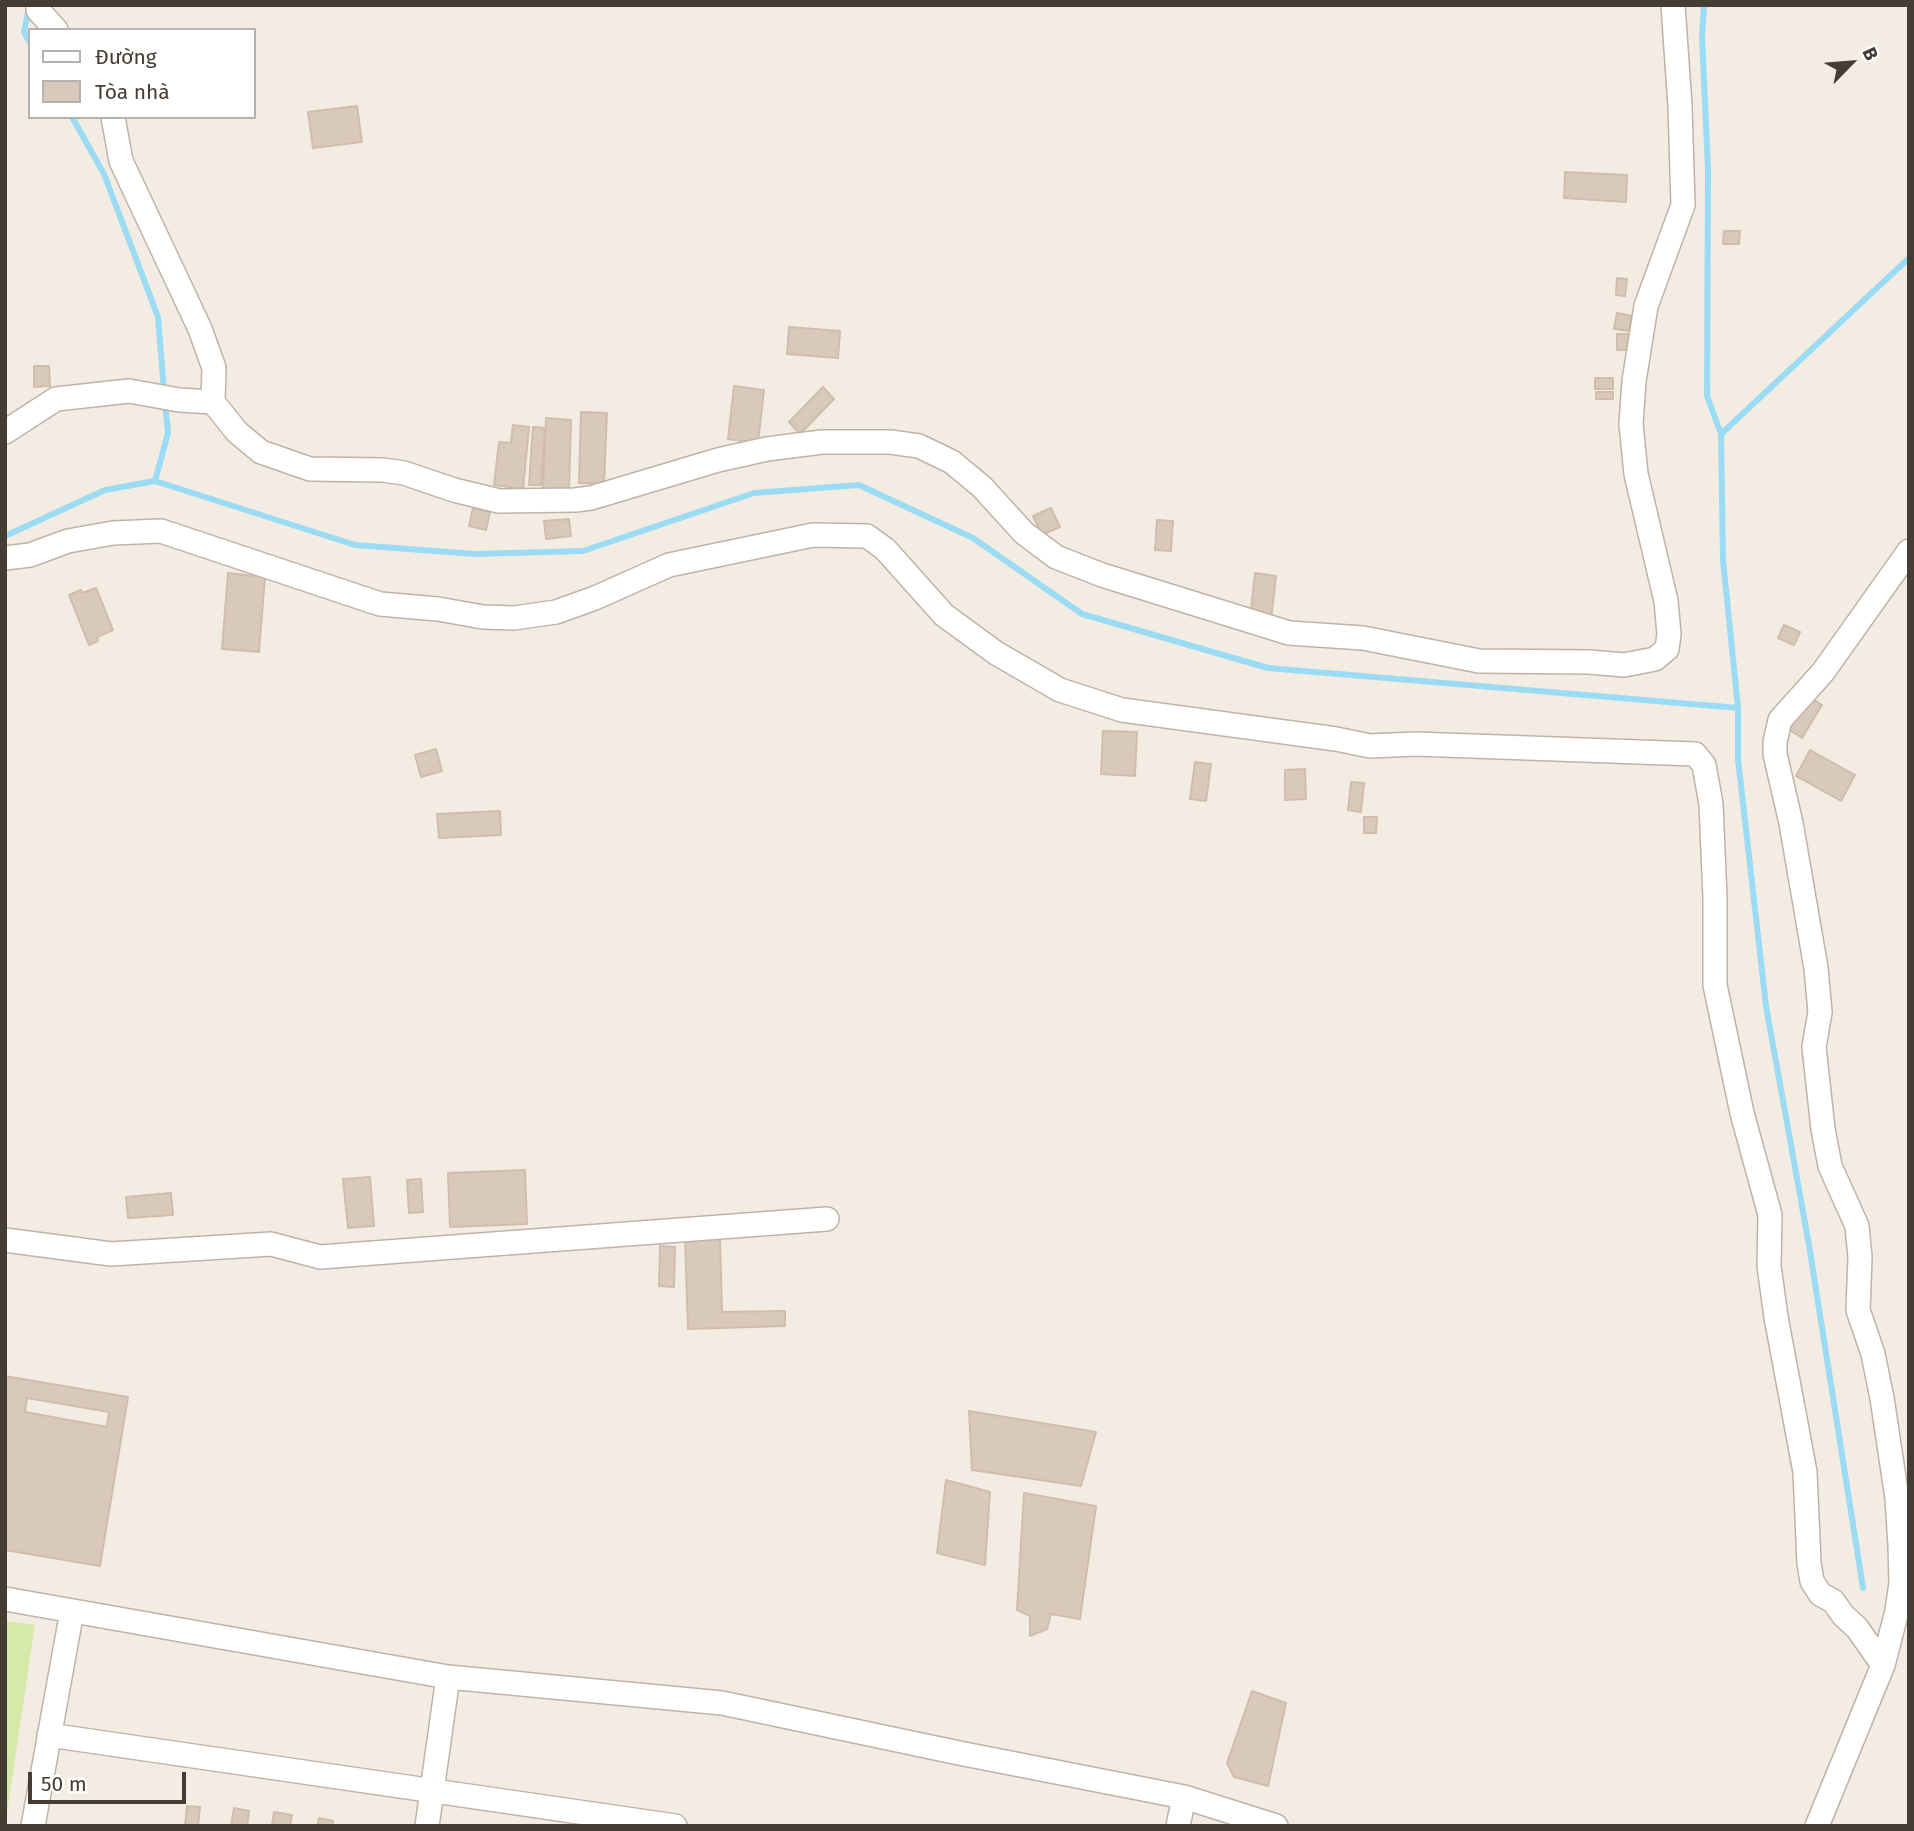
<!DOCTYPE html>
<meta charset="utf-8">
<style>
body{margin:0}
#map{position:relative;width:1914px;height:1831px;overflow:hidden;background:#f3ece3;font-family:"Fira Sans",sans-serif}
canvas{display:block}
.frame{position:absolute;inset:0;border:7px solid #453c33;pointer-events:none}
.legend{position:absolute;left:28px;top:28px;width:228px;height:91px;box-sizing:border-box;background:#fff;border:2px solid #b5b1ad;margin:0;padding:9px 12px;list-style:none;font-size:21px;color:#453c33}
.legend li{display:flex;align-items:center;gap:14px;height:35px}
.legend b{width:35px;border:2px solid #b5b1ad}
.north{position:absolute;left:1816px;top:28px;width:70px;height:70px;-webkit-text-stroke:5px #fff;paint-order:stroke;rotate:65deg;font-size:19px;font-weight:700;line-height:28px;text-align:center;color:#453c33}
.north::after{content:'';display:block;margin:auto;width:24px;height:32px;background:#453c33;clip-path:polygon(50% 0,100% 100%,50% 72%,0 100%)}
.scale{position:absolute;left:28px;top:1772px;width:158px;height:32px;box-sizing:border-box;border:4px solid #453c33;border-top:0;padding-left:9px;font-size:21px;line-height:24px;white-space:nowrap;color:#453c33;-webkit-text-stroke:5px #fff;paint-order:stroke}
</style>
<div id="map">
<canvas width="1914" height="1831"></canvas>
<div class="frame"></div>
<ul class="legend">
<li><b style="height:9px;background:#fff"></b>Đường</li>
<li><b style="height:19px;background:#d8c9bb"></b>Tòa nhà</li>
</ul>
<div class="north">B</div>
<div class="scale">50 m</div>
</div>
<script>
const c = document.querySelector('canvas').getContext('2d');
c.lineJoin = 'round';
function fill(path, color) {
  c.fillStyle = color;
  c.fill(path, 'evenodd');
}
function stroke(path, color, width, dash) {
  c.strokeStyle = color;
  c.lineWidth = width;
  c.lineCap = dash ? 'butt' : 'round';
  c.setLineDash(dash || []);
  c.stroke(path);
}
fill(new Path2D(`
 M 5,1621 L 35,1625 L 5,1826 Z`), '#d5eaa9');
stroke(new Path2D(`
 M 29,7 L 24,32 L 30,43
 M 72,117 L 104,174 L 158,317 L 164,391
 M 1721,434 L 1909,258
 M 155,481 L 168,433 L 165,402
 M 5,536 L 105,490 L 155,481 L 355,545 L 475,554 L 583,551 L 754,493 L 859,485 L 973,538 L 1082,614 L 1268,668 L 1738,708 L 1723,560 L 1721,434 L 1707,396 L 1708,170 L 1702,36 L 1704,5
 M 1738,708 L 1738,759 L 1766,1006 L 1809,1245 L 1863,1588`), '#9bdcf4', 6);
const building = new Path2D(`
 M 357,106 L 362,142 L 313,148 L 308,112 Z
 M 1565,172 L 1627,175 L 1626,202 L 1564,198 Z
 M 1724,231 L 1740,231 L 1739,244 L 1723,244 Z
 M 1617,278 L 1627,279 L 1625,296 L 1616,295 Z
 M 1617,313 L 1632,316 L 1629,331 L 1614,329 Z
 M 789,327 L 840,331 L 838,358 L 787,354 Z
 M 1617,334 L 1634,334 L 1634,350 L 1617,350 Z
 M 34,366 L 49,366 L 50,386 L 34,387 Z
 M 1595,378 L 1613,378 L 1613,389 L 1595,389 Z
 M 734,386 L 764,390 L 758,443 L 728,439 Z
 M 823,387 L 834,399 L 800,434 L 789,422 Z
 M 1596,392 L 1613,392 L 1613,399 L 1596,399 Z
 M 581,412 L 607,413 L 604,484 L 579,483 Z
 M 546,418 L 571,420 L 569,491 L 543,490 Z
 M 513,425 L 529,427 L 523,489 L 494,485 L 499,442 L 511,443 Z
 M 533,427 L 545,428 L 541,485 L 529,485 Z
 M 473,508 L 490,512 L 486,530 L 469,526 Z
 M 1051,508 L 1060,527 L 1042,535 L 1033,516 Z
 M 569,519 L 571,536 L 546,539 L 544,521 Z
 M 1157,520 L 1173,521 L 1171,551 L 1155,550 Z
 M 228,573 L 265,577 L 259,652 L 222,649 Z
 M 1255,573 L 1276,576 L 1271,620 L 1250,618 Z
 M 96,588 L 113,630 L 97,637 L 98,641 L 89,645 L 69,595 L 81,590 L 82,593 Z
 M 1784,625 L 1800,632 L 1794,645 L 1778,638 Z
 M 1806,695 L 1822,705 L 1802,738 L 1785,727 Z
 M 1103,731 L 1137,732 L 1135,776 L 1101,774 Z
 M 436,749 L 442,771 L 421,777 L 415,755 Z
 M 1810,750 L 1855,775 L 1841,801 L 1796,776 Z
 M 1195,762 L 1211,764 L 1206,801 L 1190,799 Z
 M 1305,769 L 1306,799 L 1285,800 L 1285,770 Z
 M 1351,782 L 1364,783 L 1361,812 L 1348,810 Z
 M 500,811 L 501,835 L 439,838 L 437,814 Z
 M 1364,817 L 1377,817 L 1376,833 L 1364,833 Z
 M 525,1170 L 527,1224 L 450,1227 L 448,1173 Z
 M 370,1177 L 374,1226 L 348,1228 L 343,1179 Z
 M 421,1179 L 423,1212 L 409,1213 L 407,1180 Z
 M 171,1193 L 173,1215 L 128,1218 L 126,1197 Z
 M 720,1238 L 722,1312 L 785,1311 L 785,1326 L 688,1329 L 685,1239 Z
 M 660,1246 L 675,1247 L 674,1287 L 659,1286 Z
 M 5,1376 L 128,1397 L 100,1566 L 5,1550 Z
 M 27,1398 L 109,1412 L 107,1427 L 25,1412 Z
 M 969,1411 L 1096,1432 L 1081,1486 L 972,1470 Z
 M 946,1480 L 990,1492 L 985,1565 L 937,1553 Z
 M 1024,1493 L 1096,1506 L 1080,1619 L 1051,1614 L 1047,1629 L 1030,1636 L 1030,1616 L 1017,1610 Z
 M 1252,1691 L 1286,1703 L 1268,1786 L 1234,1777 L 1227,1763 Z
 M 187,1806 L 200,1807 L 198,1826 L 185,1826 Z
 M 234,1808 L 249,1811 L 247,1826 L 231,1826 Z
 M 274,1812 L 292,1815 L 290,1826 L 272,1826 Z
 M 319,1818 L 333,1821 L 332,1826 L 317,1826 Z`);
fill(building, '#d8c9bb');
stroke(building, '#d0bdab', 2);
const minor = new Path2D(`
 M 38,5 L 38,10 L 56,30
 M 113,117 L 121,161 L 200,329 L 214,368 L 213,402 L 237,432 L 261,452 L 310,469 L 383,470 L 404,473 L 454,490 L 499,501 L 575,500 L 591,498 L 718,460 L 767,449 L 822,442 L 890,442 L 919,446 L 952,462 L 982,487 L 1024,533 L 1056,557 L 1102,575 L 1289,633 L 1363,638 L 1479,661 L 1589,662 L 1624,665 L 1655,659 L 1667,649 L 1669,634 L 1666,601 L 1636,474 L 1631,424 L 1634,381 L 1646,306 L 1683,205 L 1680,106 L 1673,5
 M 5,432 L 56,399 L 129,391 L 179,400 L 213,402
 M 5,558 L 30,555 L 68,541 L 113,533 L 161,531 L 380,604 L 438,609 L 483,617 L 514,618 L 556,612 L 595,598 L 669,565 L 813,535 L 867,536 L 885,549 L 944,615 L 996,653 L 1060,690 L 1122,710 L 1336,739 L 1370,746 L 1416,744 L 1695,754 L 1704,765 L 1711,804 L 1715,898 L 1715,985 L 1742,1113 L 1770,1215 L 1769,1266 L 1776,1317 L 1805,1472 L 1809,1563 L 1812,1581 L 1820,1594 L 1833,1601 L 1843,1615 L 1857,1628 L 1883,1665
 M 5,1240 L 111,1254 L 271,1244 L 320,1257 L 827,1219
 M 5,1599 L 448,1677 L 722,1703 L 959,1753 L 1184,1797 L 1276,1826
 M 49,1735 L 675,1826
 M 33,1826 L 72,1611
 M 427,1826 L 448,1677
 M 1178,1826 L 1184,1797
 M 1817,1826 L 1883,1665 L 1897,1611 L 1901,1583 L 1900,1545 L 1897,1498 L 1882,1398 L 1873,1354 L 1858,1310 L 1860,1257 L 1857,1226 L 1830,1166 L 1823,1129 L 1814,1047 L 1820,1012 L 1816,968 L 1791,823 L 1775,754 L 1775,742 L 1780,720 L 1823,672 L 1909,551`);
stroke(minor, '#bfb3a6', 26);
stroke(minor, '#fff', 23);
</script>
